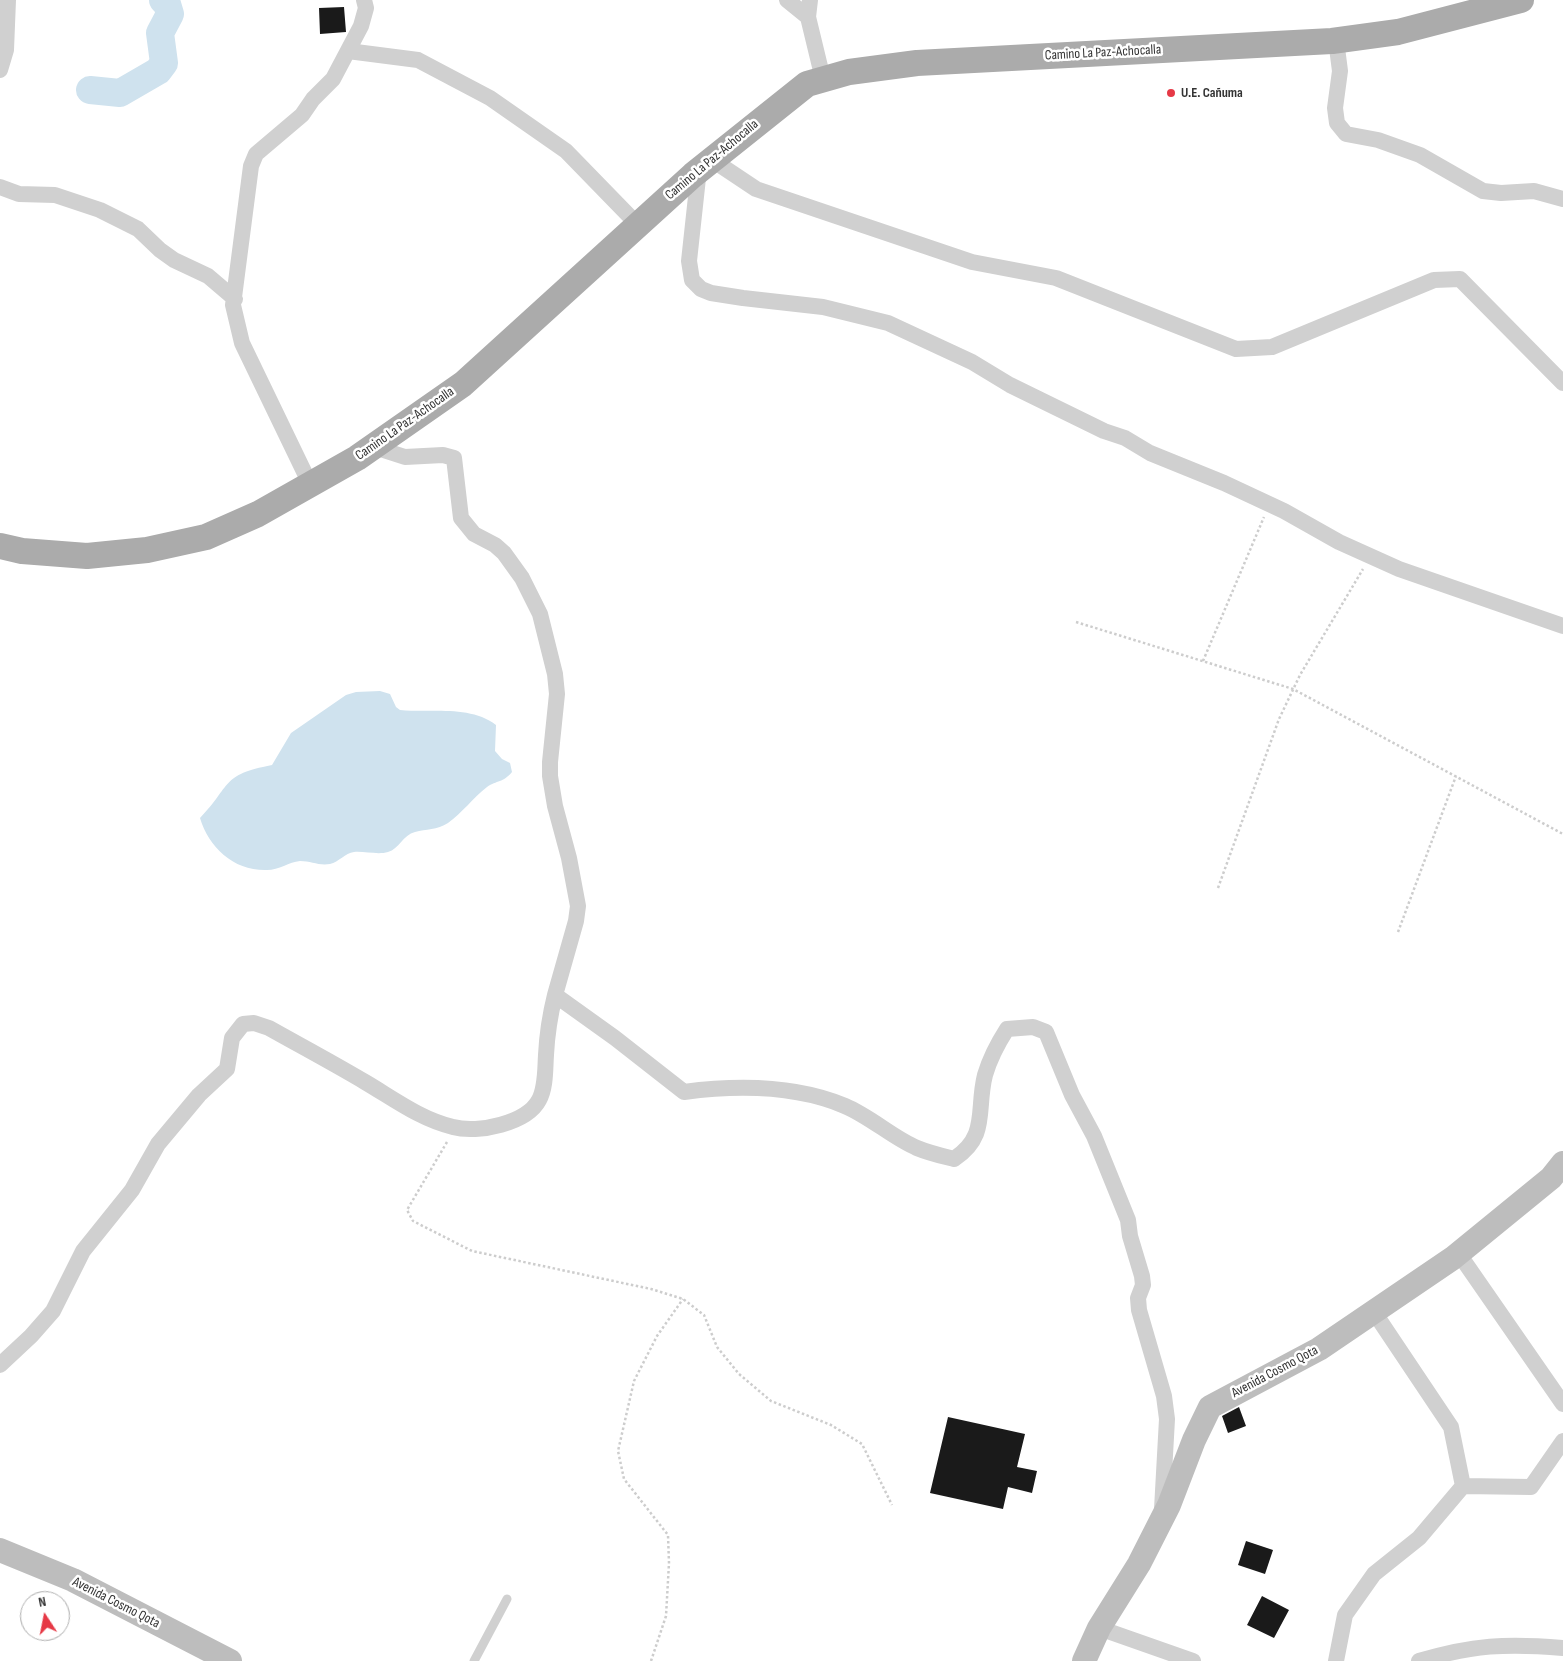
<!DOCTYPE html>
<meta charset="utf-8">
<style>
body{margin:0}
#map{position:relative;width:1563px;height:1661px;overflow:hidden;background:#fff;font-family:"Sofia Sans Condensed",sans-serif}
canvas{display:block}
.north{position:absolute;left:20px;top:1591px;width:50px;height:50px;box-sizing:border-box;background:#fff;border:1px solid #adadad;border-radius:50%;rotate:349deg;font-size:14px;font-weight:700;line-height:20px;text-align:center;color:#333}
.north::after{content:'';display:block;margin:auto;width:18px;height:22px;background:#e63946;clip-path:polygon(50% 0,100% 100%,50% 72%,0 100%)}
</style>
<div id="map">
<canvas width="1563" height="1661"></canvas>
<div class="north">N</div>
</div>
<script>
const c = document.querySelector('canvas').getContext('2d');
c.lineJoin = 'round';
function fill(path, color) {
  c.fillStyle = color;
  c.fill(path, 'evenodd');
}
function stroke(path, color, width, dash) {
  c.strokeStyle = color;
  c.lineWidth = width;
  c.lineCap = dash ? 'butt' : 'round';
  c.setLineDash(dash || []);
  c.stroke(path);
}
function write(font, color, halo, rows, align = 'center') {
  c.font = font + ' "Sofia Sans Condensed",sans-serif';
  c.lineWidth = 5;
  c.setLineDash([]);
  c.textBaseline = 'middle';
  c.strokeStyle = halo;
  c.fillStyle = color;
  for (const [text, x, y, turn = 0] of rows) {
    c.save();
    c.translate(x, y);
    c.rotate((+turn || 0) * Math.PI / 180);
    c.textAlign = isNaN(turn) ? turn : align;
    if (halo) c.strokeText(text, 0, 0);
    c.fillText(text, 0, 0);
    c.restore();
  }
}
fill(new Path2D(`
 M 380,691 L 390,694 L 396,707 L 400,710 C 431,713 470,705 496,725 L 495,751 L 502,759 L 510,763 L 512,772 C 503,783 497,780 487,787 C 473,798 462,813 448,823 C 437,830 426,829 415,832 C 403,835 399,849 388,852 C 378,855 364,851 354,852 C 345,853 339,862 330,864 C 319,866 311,861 300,861 C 289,862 279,870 267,870 C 234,871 209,848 200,818 C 232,785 220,775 272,765 L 291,733 L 346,695 L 356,692 Z`), '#cfe2ee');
stroke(new Path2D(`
 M 90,90 L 120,93 L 158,71 L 164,63 L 160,33 L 170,14 L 167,4 L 163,0`), '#cfe2ee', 28);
fill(new Path2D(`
 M 344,7 L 346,32 L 320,34 L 319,8 Z
 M 1239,1407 L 1246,1426 L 1228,1433 L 1222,1416 Z
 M 948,1417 L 1025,1434 L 1017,1467 L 1037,1471 L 1032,1493 L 1008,1487 L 1003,1509 L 930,1493 Z
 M 1246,1541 L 1273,1550 L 1265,1574 L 1238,1565 Z
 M 1262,1596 L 1289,1610 L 1274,1638 L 1247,1625 Z`), '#1a1a1a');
stroke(new Path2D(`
 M 1076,622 L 1293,689 L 1563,834
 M 1203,661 L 1264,517
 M 1218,888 L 1279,719 L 1300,675 L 1363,569
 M 1398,932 L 1456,776
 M 447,1142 L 407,1210 L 413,1221 L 472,1251 L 651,1289 L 683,1299 L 704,1315 L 717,1347 L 739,1374 L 771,1401 L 831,1425 L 862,1444 L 892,1505
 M 651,1661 L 666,1616 L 669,1563 L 668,1535 L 624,1479 L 618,1451 L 634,1381 L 657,1336 L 683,1299`), '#cdcdcd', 2.5, [2.5, 2.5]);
stroke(new Path2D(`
 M 474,1661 L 507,1599`), '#d0d0d0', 9);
stroke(new Path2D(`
 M 787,0 L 808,17 L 823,79
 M 808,17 L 810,0
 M 1336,40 L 1340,71 L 1335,108 L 1337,123 L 1346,134 L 1378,140 L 1420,155 L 1483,191 L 1501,193 L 1534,191 L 1563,199
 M 348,51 L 418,60 L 490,98 L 566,151 L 638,225
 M 0,70 L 6,50 L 8,0
 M 711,159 L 756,189 L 972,262 L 1056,278 L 1236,349 L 1272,347 L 1434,280 L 1460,279 L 1563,383
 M 699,169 L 689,261 L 692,280 L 701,289 L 711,293 L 743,298 L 823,307 L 888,323 L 972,362 L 1010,385 L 1104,431 L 1125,438 L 1150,453 L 1224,483 L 1284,511 L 1339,542 L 1399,569 L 1563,626
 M 0,187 L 19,194 L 55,195 L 100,210 L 138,229 L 160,250 L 174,260 L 208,276 L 235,299
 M 374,447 L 405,457 L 443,455 L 454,458 L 461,518 L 474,534 L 495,545 L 504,553 L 522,578 L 540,614 L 555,674 L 557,694 L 550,762 L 550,776 L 555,806 L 569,858 L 578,906 L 576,921 L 555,995 L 615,1038 L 684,1092 C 737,1085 795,1085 845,1106 C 871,1117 893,1138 917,1148 C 929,1153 942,1156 954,1159 C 989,1136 976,1110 985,1075 C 990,1058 998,1043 1007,1029 L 1033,1027 L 1046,1032 L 1072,1095 L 1094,1136 L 1128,1220 L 1130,1236 L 1142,1276 L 1143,1285 L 1138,1298 L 1139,1310 L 1164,1396 L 1167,1419 L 1162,1509
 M 310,484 L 242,343 L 233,305 L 251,166 L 256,154 L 302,115 L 313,99 L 333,79 L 361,26 L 366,8 L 364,0
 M 1459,1254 L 1563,1404
 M 1374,1312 L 1451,1427 L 1463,1486 L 1531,1487 L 1563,1441
 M 0,1365 L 31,1336 L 53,1311 L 83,1251 L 132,1190 L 158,1144 L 199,1095 L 227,1069 L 232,1038 L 243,1024 L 254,1023 L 269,1028 C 301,1046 333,1063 365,1082 C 394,1099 420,1119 453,1127 C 478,1134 527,1123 539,1100 C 546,1087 545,1069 546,1055 C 547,1035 550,1015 555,995
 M 1099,1628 L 1193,1661
 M 1336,1661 L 1345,1615 L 1374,1574 L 1419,1538 L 1463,1486
 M 1419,1661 C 1472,1645 1507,1643 1563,1648`), '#d0d0d0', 16);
stroke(new Path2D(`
 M 0,1550 L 73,1580 L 230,1661
 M 1084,1661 L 1099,1628 L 1139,1564 L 1169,1505 L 1194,1440 L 1210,1407 L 1319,1349 L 1453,1258 L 1551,1178 L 1563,1163`), '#bdbdbd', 24);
stroke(new Path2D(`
 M 0,546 L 22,551 L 87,556 L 147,550 L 206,537 L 258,514 L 357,458 L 463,384 L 693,175 L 807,84 L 849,72 L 917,63 L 1332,41 L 1398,32 L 1521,0`), '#ababab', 26);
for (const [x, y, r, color] of [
 [1171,93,5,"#e63946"]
]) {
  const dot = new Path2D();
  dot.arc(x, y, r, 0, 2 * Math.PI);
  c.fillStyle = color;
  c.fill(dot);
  stroke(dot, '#fff', 2);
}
write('14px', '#333', '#fff', [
 ["Camino La Paz-Achocalla",1103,53,-3],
 ["Camino La Paz-Achocalla",712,160,-40],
 ["Camino La Paz-Achocalla",405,424,-35],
 ["Avenida Cosmo Qota",1275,1372,-28],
 ["Avenida Cosmo Qota",116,1603,27]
]);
write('bold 14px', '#333', '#fff', [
 ["U.E. Cañuma",1181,93]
], 'left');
</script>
